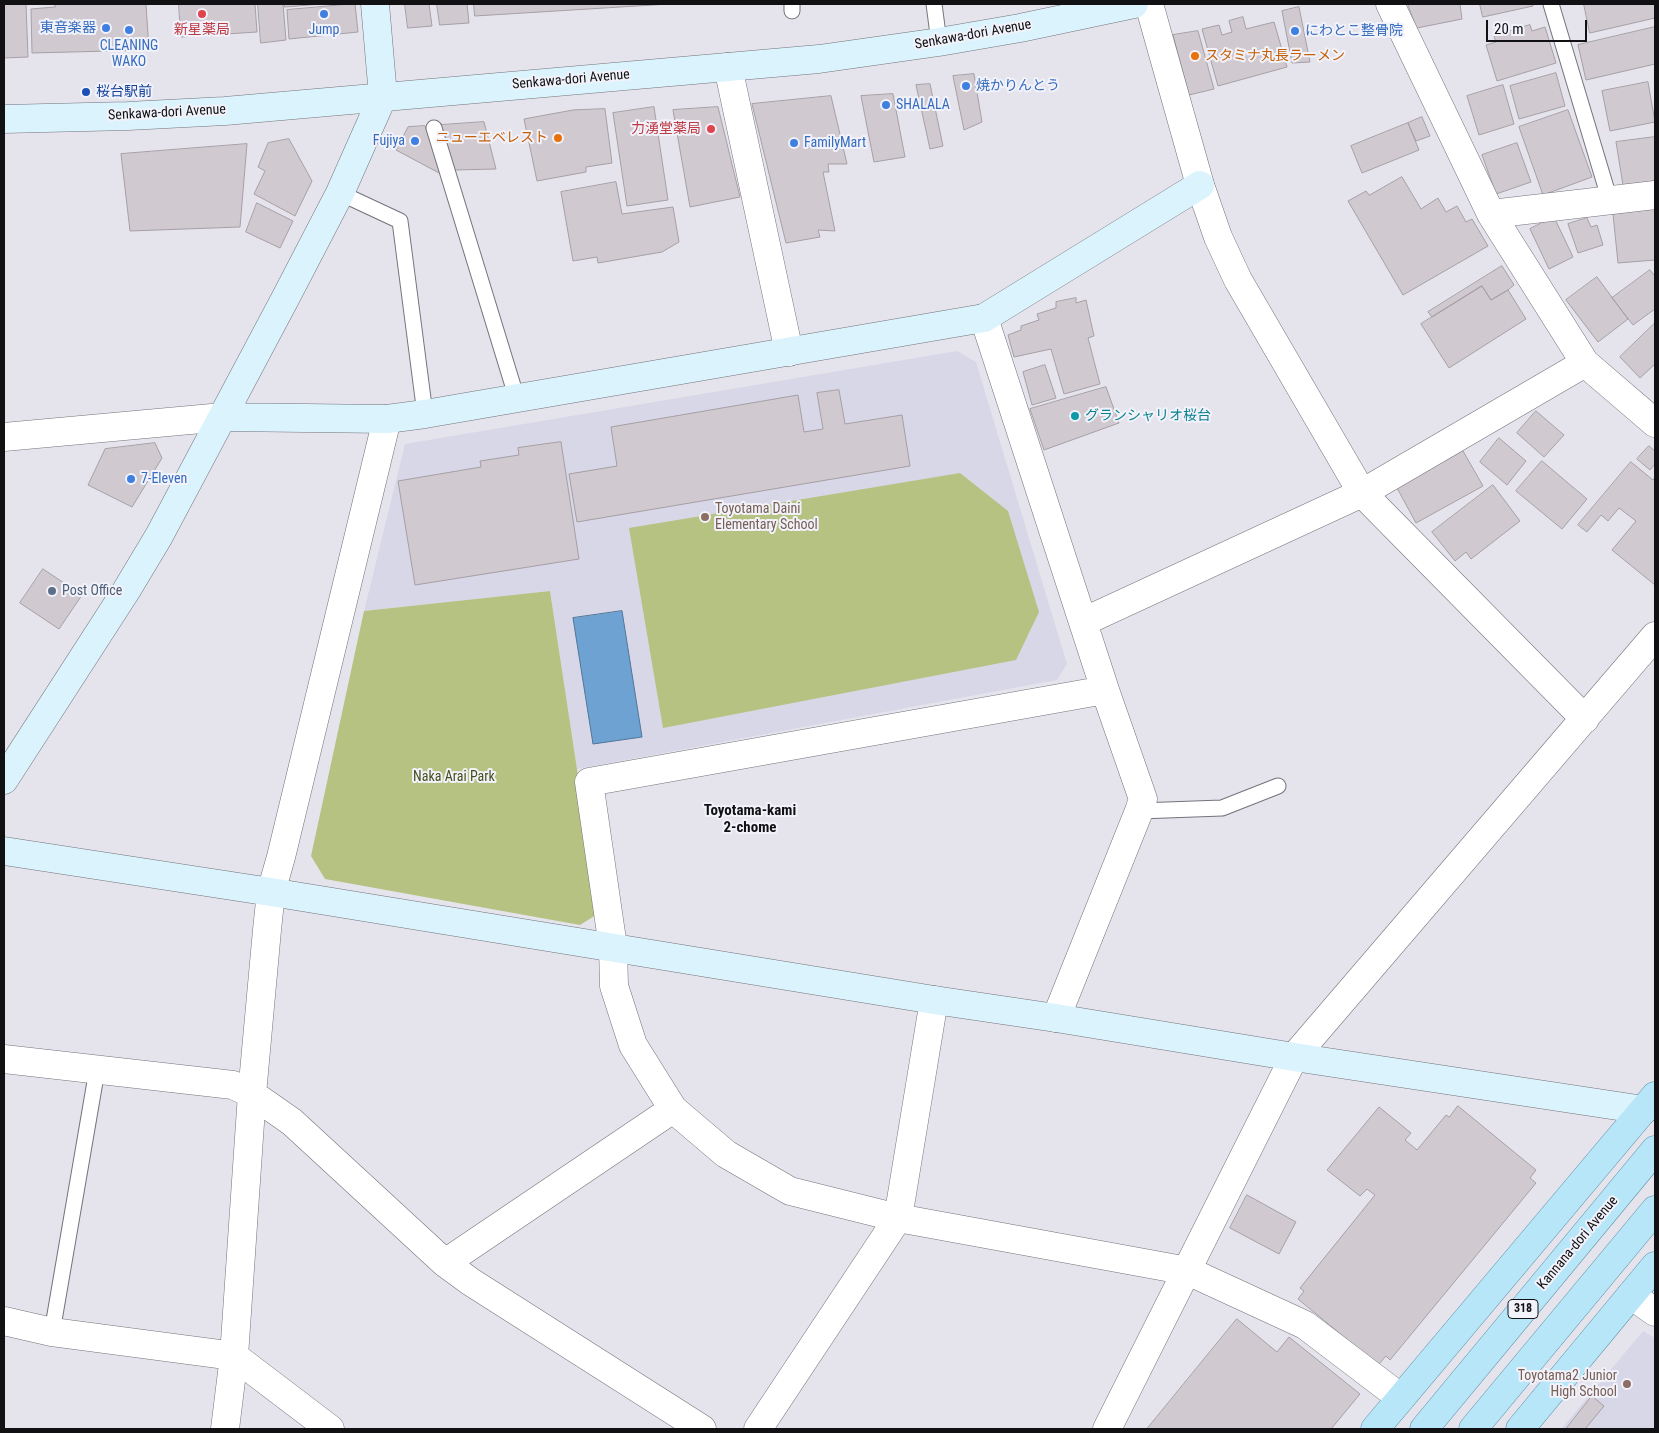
<!DOCTYPE html>
<meta charset="utf-8">
<style>
body{margin:0}
#map{position:relative;width:1659px;height:1433px;overflow:hidden;background:#e5e4ed;font-family:"Roboto Condensed",sans-serif}
canvas{display:block}
.frame{position:absolute;inset:0;border:5px solid #111113;pointer-events:none}
.scale{position:absolute;left:1486px;top:20px;width:101px;height:22px;box-sizing:border-box;border:2px solid #111113;border-top:0;padding-left:6px;font-size:15px;line-height:18px;white-space:nowrap;color:#111113;-webkit-text-stroke:4px #f2f2fb;paint-order:stroke}
</style>
<div id="map">
<canvas width="1659" height="1433"></canvas>
<div class="frame"></div>
<div class="scale">20 m</div>
</div>
<script>
const c = document.querySelector('canvas').getContext('2d');
c.lineJoin = 'round';
function fill(path, color) {
  c.fillStyle = color;
  c.fill(path, 'evenodd');
}
function stroke(path, color, width, dash) {
  c.strokeStyle = color;
  c.lineWidth = width;
  c.lineCap = dash ? 'butt' : 'round';
  c.setLineDash(dash || []);
  c.stroke(path);
}
function write(font, color, halo, rows, align = 'center') {
  c.font = font + ' "Roboto Condensed","Noto Sans JP",sans-serif';
  c.lineWidth = 4;
  c.setLineDash([]);
  c.textBaseline = 'middle';
  c.strokeStyle = halo;
  c.fillStyle = color;
  for (const [text, x, y, turn = 0] of rows) {
    c.save();
    c.translate(x, y);
    c.rotate((+turn || 0) * Math.PI / 180);
    c.textAlign = isNaN(turn) ? turn : align;
    if (halo) c.strokeText(text, 0, 0);
    c.fillText(text, 0, 0);
    c.restore();
  }
}
fill(new Path2D(`
 M 957,351 L 976,362 L 1067,664 L 1057,680 L 577,769 L 550,591 L 364,611 L 405,444 Z
 M 1643,1331 L 1655,1338 L 1655,1429 L 1561,1429 Z`), '#d8d7e7');
fill(new Path2D(`
 M 960,473 L 1008,511 L 1039,612 L 1016,660 L 663,728 L 629,528 Z
 M 550,591 L 577,769 L 596,915 L 580,925 L 325,879 L 311,856 L 364,611 Z`), '#b6c281');
const water = new Path2D(`
 M 622,611 L 642,737 L 593,744 L 573,618 Z`);
fill(water, '#6ea2d2');
stroke(water, '#527699', 1);
const building = new Path2D(`
 M 4,4 L 26,4 L 28,57 L 4,58 Z
 M 55,4 L 146,4 L 149,50 L 32,53 L 31,9 L 55,7 Z
 M 179,4 L 255,4 L 257,32 L 181,37 Z
 M 258,4 L 283,4 L 286,40 L 261,43 Z
 M 285,4 L 322,4 L 285,7 Z
 M 355,4 L 358,32 L 289,39 L 287,10 Z
 M 405,4 L 429,4 L 432,26 L 408,28 Z
 M 437,4 L 467,4 L 469,23 L 440,25 Z
 M 474,4 L 669,4 L 475,16 Z
 M 1408,4 L 1460,4 L 1462,19 L 1417,28 Z
 M 1480,4 L 1533,4 L 1533,6 L 1483,17 Z
 M 1584,4 L 1655,4 L 1655,18 L 1590,33 Z
 M 1299,7 L 1310,62 L 1292,63 L 1282,11 Z
 M 1243,17 L 1246,29 L 1274,22 L 1287,67 L 1218,86 L 1202,29 L 1219,25 L 1222,35 L 1232,32 L 1229,21 Z
 M 1530,25 L 1532,31 L 1545,27 L 1556,63 L 1497,81 L 1486,45 L 1496,42 L 1494,36 Z
 M 1655,27 L 1655,64 L 1586,80 L 1578,45 Z
 M 1198,31 L 1214,89 L 1189,95 L 1173,35 Z
 M 1556,73 L 1565,106 L 1519,119 L 1510,86 Z
 M 974,74 L 982,122 L 964,130 L 953,76 Z
 M 1648,82 L 1655,122 L 1610,131 L 1602,91 Z
 M 930,84 L 943,146 L 930,149 L 916,85 Z
 M 1503,85 L 1514,124 L 1479,135 L 1467,96 Z
 M 893,94 L 905,157 L 874,162 L 861,96 Z
 M 831,96 L 847,164 L 828,164 L 829,172 L 823,172 L 835,231 L 818,230 L 820,237 L 786,243 L 752,104 Z
 M 654,107 L 668,200 L 627,206 L 613,113 Z
 M 718,107 L 740,197 L 690,207 L 673,110 Z
 M 605,109 L 612,163 L 586,167 L 586,172 L 537,181 L 524,119 L 573,110 Z
 M 1568,110 L 1592,177 L 1543,195 L 1519,127 Z
 M 1422,117 L 1430,136 L 1416,141 L 1408,123 Z
 M 484,122 L 496,169 L 454,170 L 441,125 Z
 M 1408,123 L 1419,150 L 1362,173 L 1351,146 Z
 M 425,126 L 441,174 L 396,150 L 408,127 Z
 M 1655,137 L 1655,181 L 1623,185 L 1616,142 Z
 M 289,139 L 312,181 L 295,216 L 254,194 L 265,171 L 258,167 L 268,143 Z
 M 1517,143 L 1531,182 L 1496,194 L 1482,155 Z
 M 247,144 L 240,227 L 130,231 L 121,154 Z
 M 1402,177 L 1421,209 L 1438,198 L 1446,212 L 1457,206 L 1466,222 L 1472,219 L 1488,246 L 1403,295 L 1348,201 L 1366,191 L 1369,195 Z
 M 616,182 L 622,214 L 673,207 L 679,242 L 662,252 L 598,263 L 597,257 L 573,261 L 561,192 Z
 M 257,203 L 293,221 L 280,248 L 246,232 Z
 M 1655,209 L 1655,260 L 1618,263 L 1613,214 Z
 M 1554,217 L 1573,257 L 1549,269 L 1530,229 Z
 M 1587,218 L 1591,227 L 1597,225 L 1603,245 L 1578,253 L 1568,224 Z
 M 1502,266 L 1514,285 L 1508,290 L 1491,300 L 1482,286 L 1432,317 L 1428,312 Z
 M 1650,270 L 1655,276 L 1655,309 L 1633,325 L 1612,298 Z
 M 1597,277 L 1628,319 L 1598,342 L 1566,300 Z
 M 1482,286 L 1491,300 L 1508,290 L 1526,319 L 1449,368 L 1421,324 Z
 M 1076,298 L 1076,303 L 1086,300 L 1094,336 L 1088,338 L 1100,384 L 1064,394 L 1051,349 L 1014,357 L 1008,335 L 1021,330 L 1021,326 L 1039,320 L 1037,314 L 1056,308 L 1056,302 Z
 M 1655,323 L 1655,364 L 1640,378 L 1620,357 Z
 M 1045,365 L 1056,398 L 1032,405 L 1023,372 Z
 M 1106,387 L 1119,423 L 1044,450 L 1030,409 Z
 M 839,390 L 845,424 L 902,415 L 910,466 L 577,522 L 569,474 L 617,466 L 611,427 L 798,395 L 804,432 L 823,429 L 817,393 Z
 M 1536,411 L 1564,435 L 1544,457 L 1517,433 Z
 M 1499,438 L 1526,461 L 1507,485 L 1480,462 Z
 M 561,442 L 579,559 L 415,585 L 398,481 L 481,467 L 480,461 L 519,455 L 518,448 Z
 M 155,443 L 162,458 L 132,507 L 88,485 L 105,449 Z
 M 1649,446 L 1655,451 L 1655,464 L 1650,470 L 1637,459 Z
 M 1463,451 L 1483,486 L 1416,523 L 1397,488 Z
 M 1542,461 L 1587,499 L 1562,529 L 1516,491 Z
 M 1631,462 L 1653,480 L 1655,477 L 1655,585 L 1612,550 L 1636,521 L 1619,508 L 1608,521 L 1601,515 L 1587,532 L 1578,525 Z
 M 1493,485 L 1520,521 L 1471,559 L 1466,552 L 1455,561 L 1432,532 Z
 M 43,569 L 82,595 L 59,629 L 20,603 Z
 M 1458,1106 L 1536,1170 L 1530,1178 L 1536,1183 L 1390,1360 L 1386,1356 L 1378,1365 L 1298,1299 L 1304,1291 L 1300,1288 L 1375,1195 L 1367,1189 L 1360,1196 L 1327,1170 L 1379,1107 L 1411,1133 L 1405,1140 L 1417,1150 L 1446,1115 L 1449,1117 Z
 M 1247,1195 L 1296,1222 L 1279,1254 L 1230,1228 Z
 M 1237,1319 L 1277,1352 L 1289,1337 L 1360,1394 L 1331,1429 L 1147,1429 Z
 M 1592,1396 L 1604,1406 L 1585,1429 L 1566,1429 Z`);
fill(building, '#d0c9cf');
stroke(building, '#a69fa5', 1);
const lane = new Path2D(`
 M 792,4 L 792,11
 M 934,4 L 939,42
 M 1551,4 L 1610,201
 M 434,128 L 517,399
 M 340,193 L 400,221 L 425,414
 M 1139,811 L 1222,808 L 1278,786
 M 52,1332 L 97,1070`);
const street = new Path2D(`
 M 1149,4 L 1200,185 L 1218,237 L 1238,280 L 1362,493 L 1585,719
 M 1390,4 L 1491,214 L 1585,363 L 1655,423
 M 728,67 L 789,352
 M 1491,214 L 1655,195
 M 984,318 L 1105,690 L 1143,799 L 1139,811 L 1056,1018
 M 4,437 L 223,417
 M 1083,622 L 1362,493 L 1585,363
 M 1105,690 L 589,782 L 613,947 L 614,986 L 633,1045 L 673,1109 L 726,1154 L 790,1191 L 898,1218 L 1188,1271 L 1305,1325 L 1401,1398
 M 4,1059 L 233,1085 L 252,1094 L 292,1122 L 445,1263 L 471,1282 L 702,1429
 M 445,1263 L 673,1109
 M 1631,1295 L 1655,1312
 M 4,1321 L 52,1332 L 234,1356 L 330,1429
 M 225,1429 L 234,1356 L 252,1094 L 267,930 L 271,892 L 281,857 L 387,419
 M 758,1429 L 898,1218 L 934,1000
 M 1107,1429 L 1294,1057 L 1655,636`);
const secondary = new Path2D(`
 M 4,119 L 128,116 L 225,111 L 819,59 L 939,42 L 1020,28 L 1134,4
 M 223,417 L 387,419 L 425,414 L 984,318 L 1200,185
 M 4,780 L 126,591 L 159,536 L 286,297 L 340,193 L 383,96 L 375,4
 M 4,851 L 271,892 L 934,1000 L 1056,1018 L 1294,1057 L 1644,1110`);
const primary = new Path2D(`
 M 1375,1429 L 1655,1096
 M 1424,1429 L 1655,1150
 M 1473,1429 L 1655,1210
 M 1520,1429 L 1655,1266`);
stroke(lane, '#73737b', 17);
stroke(street, '#73737b', 29);
stroke(secondary, '#73737b', 29);
stroke(primary, '#5e91a6', 29);
stroke(lane, '#fff', 15);
stroke(street, '#fff', 28);
stroke(secondary, '#dbf3fc', 28);
stroke(primary, '#b8e6f9', 28);
for (const [x, y, r, color] of [
 [202,14,5,"#e0444e"],
 [324,14,5,"#3f7fe0"],
 [106,28,5,"#3f7fe0"],
 [129,30,5,"#3f7fe0"],
 [1295,31,5,"#3f7fe0"],
 [1195,56,5,"#e8710a"],
 [966,86,5,"#3f7fe0"],
 [86,92,5,"#1a4fb4"],
 [886,105,5,"#3f7fe0"],
 [711,129,5,"#e0444e"],
 [558,138,5,"#e8710a"],
 [415,141,5,"#3f7fe0"],
 [794,143,5,"#3f7fe0"],
 [1075,416,5,"#0f9aa8"],
 [131,479,5,"#3f7fe0"],
 [705,517,5,"#8d6e63"],
 [52,591,5,"#5c6f8a"],
 [1627,1384,5,"#8d6e63"]
]) {
  const dot = new Path2D();
  dot.arc(x, y, r, 0, 2 * Math.PI);
  c.fillStyle = color;
  c.fill(dot);
  stroke(dot, '#f2f2fb', 2);
}
for (const [x, y, w] of [
 [1523,1309,30]
]) {
  const box = new Path2D();
  box.roundRect(x - w / 2, y - 9.5, w, 19, 4);
  c.fillStyle = '#f2f2fb';
  c.fill(box);
  stroke(box, '#111113', 1);
}
write('bold 12px', '#111113', null, [
 ["318",1523,1309]
]);
write('14px', '#366cbe', '#f2f2fb', [
 ["東音楽器",96,28,"right"],
 ["Jump",324,30,"center"],
 ["にわとこ整骨院",1305,31],
 ["CLEANING",129,46,"center"],
 ["WAKO",129,62,"center"],
 ["焼かりんとう",976,86],
 ["SHALALA",896,105],
 ["Fujiya",405,141,"right"],
 ["FamilyMart",804,143],
 ["7-Eleven",141,479]
], 'left');
write('14px', '#be3a42', '#f2f2fb', [
 ["新星薬局",202,30],
 ["力湧堂薬局",701,129,"right"]
]);
write('14px', '#111113', '#f2f2fb', [
 ["Senkawa-dori Avenue",973,35,-10],
 ["Senkawa-dori Avenue",571,80,-5],
 ["Senkawa-dori Avenue",167,113,-3],
 ["Kannana-dori Avenue",1578,1243,-50]
]);
write('14px', '#c56008', '#f2f2fb', [
 ["スタミナ丸長ラーメン",1205,56],
 ["ニューエベレスト",548,138,"right"]
], 'left');
write('14px', '#164399', '#f2f2fb', [
 ["桜台駅前",96,92]
], 'left');
write('14px', '#0d838f', '#f2f2fb', [
 ["グランシャリオ桜台",1085,416]
], 'left');
write('14px', '#785e54', '#f2f2fb', [
 ["Toyotama Daini",715,509],
 ["Elementary School",715,525],
 ["Toyotama2 Junior",1617,1376,"right"],
 ["High School",1617,1392,"right"]
], 'left');
write('14px', '#4e5e75', '#f2f2fb', [
 ["Post Office",62,591]
], 'left');
write('14px', '#474e1c', '#f2f2fb', [
 ["Naka Arai Park",454,777]
]);
write('bold 15px', '#111113', '#f2f2fb', [
 ["Toyotama-kami",750,811],
 ["2-chome",750,828]
]);
</script>
